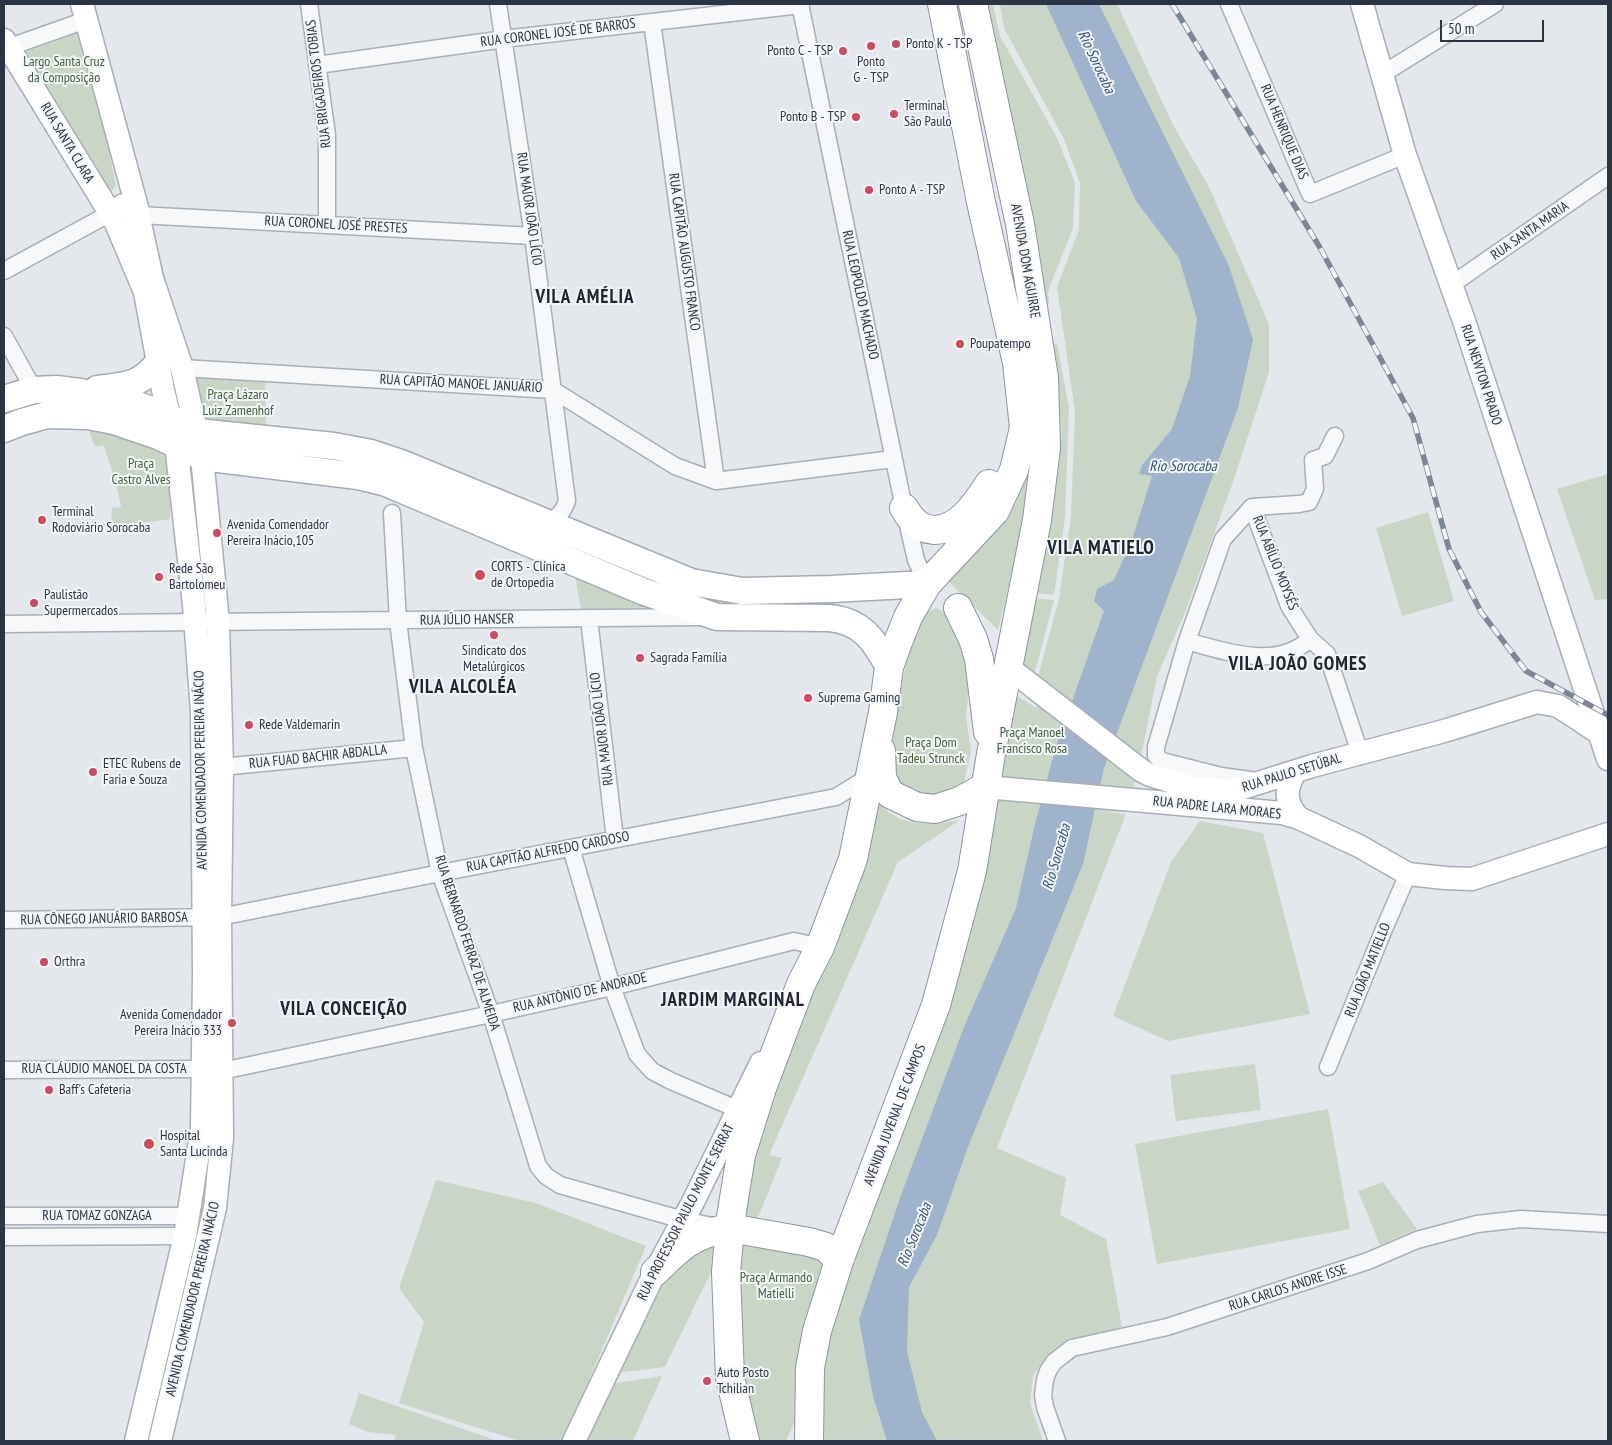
<!DOCTYPE html>
<meta charset="utf-8">
<style>
body{margin:0}
#map{position:relative;width:1612px;height:1445px;overflow:hidden;background:#e4e7ec;font-family:"PT Sans Narrow",sans-serif}
canvas{display:block}
.frame{position:absolute;inset:0;border:5px solid #2b3445;pointer-events:none}
.scale{position:absolute;left:1440px;top:20px;width:104px;height:22px;box-sizing:border-box;border:2px solid #2b3445;border-top:0;padding-left:6px;font-size:15px;line-height:18px;white-space:nowrap;color:#2b3445;-webkit-text-stroke:4px #f4f6f9;paint-order:stroke}
</style>
<div id="map">
<canvas width="1612" height="1445"></canvas>
<div class="frame"></div>
<div class="scale">50 m</div>
</div>
<script>
const c = document.querySelector('canvas').getContext('2d');
c.lineJoin = 'round';
function fill(path, color) {
  c.fillStyle = color;
  c.fill(path, 'evenodd');
}
function stroke(path, color, width, dash) {
  c.strokeStyle = color;
  c.lineWidth = width;
  c.lineCap = dash ? 'butt' : 'round';
  c.setLineDash(dash || []);
  c.stroke(path);
}
function write(font, color, halo, rows, align = 'center') {
  c.font = font + ' "PT Sans Narrow",sans-serif';
  c.lineWidth = 4;
  c.setLineDash([]);
  c.textBaseline = 'middle';
  c.strokeStyle = halo;
  c.fillStyle = color;
  for (const [text, x, y, turn = 0] of rows) {
    c.save();
    c.translate(x, y);
    c.rotate((+turn || 0) * Math.PI / 180);
    c.textAlign = isNaN(turn) ? turn : align;
    if (halo) c.strokeText(text, 0, 0);
    c.fillText(text, 0, 0);
    c.restore();
  }
}
fill(new Path2D(`
 M 987,4 L 993,4 L 1000,36 L 1057,138 L 1075,183 L 1073,228 L 1050,286 L 1048,293 L 1049,304 L 1046,306 C 1020,207 1008,104 987,4 Z
 M 1000,4 L 1117,4 L 1173,125 L 1209,187 L 1269,324 L 1269,372 L 1232,485 L 1184,615 L 1157,676 L 1143,747 L 1128,809 L 1118,812 L 1094,811 L 1126,814 L 997,1148 L 1066,1178 L 1060,1215 L 1106,1239 L 1122,1327 L 1067,1341 L 1047,1357 L 1033,1376 L 1030,1403 L 1043,1441 L 817,1441 L 824,1348 L 999,782 L 1017,696 L 1036,708 L 1045,685 L 1037,680 L 1059,599 L 1071,516 L 1075,412 L 1057,287 L 1079,230 L 1080,183 L 1064,139 L 1004,28 Z
 M 85,30 L 116,186 L 110,192 L 20,54 Z
 M 1054,344 L 1057,344 L 1069,408 L 1065,517 L 1054,595 L 1033,593 L 1052,490 L 1061,429 Z
 M 193,376 L 265,377 L 266,433 L 202,424 Z
 M 1039,401 L 1028,510 L 998,630 L 946,579 L 982,547 L 1016,503 L 1030,451 Z
 M 89,431 C 117,432 140,442 165,453 L 170,488 L 170,519 L 111,527 L 112,508 L 121,507 C 117,485 111,465 103,445 L 95,447 Z
 M 1608,474 L 1608,599 L 1595,600 L 1557,489 Z
 M 1428,512 L 1454,601 L 1402,616 L 1376,528 Z
 M 575,576 L 654,607 L 581,610 Z
 M 1033,598 L 1054,600 L 1033,679 L 1021,669 Z
 M 936,608 L 955,618 L 973,657 L 966,715 L 971,752 L 964,782 L 952,794 L 932,800 L 901,788 L 892,773 L 891,754 L 898,702 L 913,632 L 923,614 Z
 M 876,797 C 879,801 882,807 886,810 C 905,828 937,824 960,820 L 898,862 L 769,1155 L 782,1158 L 757,1220 L 747,1217 L 742,1213 L 744,1171 Z
 M 1200,821 L 1263,833 L 1310,1014 L 1168,1041 L 1113,1016 L 1171,862 Z
 M 1255,1064 L 1261,1110 L 1176,1121 L 1170,1075 Z
 M 1328,1109 L 1350,1229 L 1157,1264 L 1135,1144 Z
 M 436,1180 L 536,1203 L 646,1246 L 563,1441 L 520,1441 L 399,1403 L 424,1322 L 399,1288 Z
 M 1383,1182 L 1417,1229 L 1380,1245 L 1358,1191 Z
 M 742,1241 L 813,1249 L 827,1266 L 800,1409 L 786,1441 L 756,1441 L 737,1355 L 739,1244 Z
 M 710,1242 L 715,1246 L 713,1268 L 665,1367 L 615,1373 L 660,1279 Z
 M 662,1376 L 633,1441 L 584,1441 L 610,1384 Z
 M 359,1393 L 498,1441 L 394,1441 L 396,1435 L 368,1432 L 349,1424 Z`), '#c9d6c5');
fill(new Path2D(`
 M 1046,4 L 1099,4 L 1229,266 L 1253,340 L 1238,408 L 1104,768 L 1083,864 L 968,1147 L 937,1235 L 909,1287 L 907,1351 L 922,1412 L 937,1441 L 887,1441 L 873,1396 L 859,1320 L 901,1195 L 964,1027 L 1016,908 L 1035,824 L 1056,746 L 1104,611 L 1094,601 L 1097,589 L 1114,580 L 1132,540 L 1152,476 L 1139,474 L 1142,465 L 1172,429 L 1190,376 L 1197,319 L 1179,258 L 1136,201 Z`), '#9fb4cc');
const street = new Path2D(`
 M 309,4 L 327,135 L 327,225
 M 498,4 L 533,236 L 567,501 C 562,514 558,518 545,522
 M 800,4 L 904,508 L 916,560 L 927,584
 M 1229,4 L 1310,194 L 1405,155
 M 652,22 L 716,481
 M 4,49 L 86,20
 M 317,65 L 512,38 L 801,5
 M 1381,75 L 1495,4
 M 139,215 L 533,236
 M 4,271 L 118,209
 M 1451,285 L 1608,176
 M 4,336 L 34,390
 M 182,368 L 553,390 L 675,466 L 716,481 L 893,459
 M 1252,507 L 1223,539 L 1187,641 L 1156,747 L 1156,756 L 1162,761 L 1221,776 L 1257,781
 M 1252,507 L 1289,606 L 1310,639 L 1327,654 L 1360,753
 M 1252,507 L 1299,504 L 1309,502 L 1315,489 L 1313,460 L 1325,456 L 1335,436
 M 392,513 L 398,621 L 414,748 L 440,873 L 491,1014 L 538,1166 L 546,1176 L 560,1185 L 683,1220 L 717,1227
 M 589,619 L 615,839
 M 4,624 L 701,617
 M 1187,641 C 1226,652 1277,670 1310,639
 M 222,767 L 414,748
 M 571,848 L 612,987 L 637,1054 L 652,1071 L 671,1081 L 737,1109
 M 4,920 L 220,917 L 440,873 L 836,797 L 870,776
 M 1328,1067 L 1384,929 L 1408,874
 M 4,1070 L 203,1069
 M 222,1071 L 491,1014 L 612,987 L 794,941 L 820,947
 M 4,1216 L 190,1216
 M 4,1237 L 185,1236
 M 1057,1441 L 1045,1407 L 1043,1395 L 1045,1380 L 1048,1371 L 1054,1362 L 1072,1348 L 1167,1327 L 1368,1261 L 1417,1240 L 1477,1224 L 1521,1219 L 1608,1224`);
const secondary = new Path2D(`
 M 82,4 L 138,211
 M 1362,4 L 1405,155 L 1464,321 L 1608,759
 M 4,40 L 115,221
 M 139,219 L 152,278 L 182,368 L 202,457 L 218,622 L 222,767 L 220,917 L 222,1138 L 215,1208 L 160,1441
 M 117,224 C 130,236 145,222 135,208 L 124,205 C 117,208 114,213 115,221 L 145,292 L 163,390 L 176,444 L 194,605 L 202,711 L 204,975 L 202,1128 L 185,1236 L 136,1441
 M 1009,668 L 1142,771 L 1150,775 L 1193,788 L 1233,791 L 1312,766 L 1444,731 L 1537,702 L 1558,706 L 1598,732
 M 1296,771 C 1285,788 1284,803 1299,818
 M 985,787 L 1282,813 L 1299,818 L 1359,846 L 1408,874 L 1445,878 L 1472,879 L 1608,834
 M 574,1441 L 655,1272 L 693,1202 L 761,1063`);
const primary = new Path2D(`
 M 97,389 C 125,385 139,387 158,363
 M 4,399 L 34,390 L 56,389 L 80,392 L 125,400 L 169,417 L 197,432 L 334,446 L 371,453 L 401,463 L 691,582 L 742,591 L 831,589 L 927,584
 M 4,429 L 22,422 L 47,415 L 88,416 L 114,421 L 158,436 L 202,457 L 358,476 L 386,483 L 642,591 L 717,617 L 829,618 C 862,621 874,640 889,667`);
const highway = new Path2D(`
 M 904,508 C 907,513 911,519 916,523 C 921,528 927,529 934,530 C 959,530 976,504 989,484
 M 958,608 L 973,639 L 979,659 L 988,732
 M 881,751 L 882,778 L 890,794 L 917,807 L 935,809 L 960,801 L 985,787
 M 655,1272 C 681,1246 693,1234 730,1228 L 809,1242 L 826,1247 L 839,1261
 M 745,1441 L 730,1378 L 726,1272 L 731,1217 L 741,1155 L 762,1088 L 801,984 L 820,947 L 853,859 L 883,712 L 889,667 L 898,642 L 908,617 L 927,584 L 995,511 L 1014,470 L 1024,428 L 1017,363 L 981,202 L 942,4
 M 809,1441 L 810,1368 L 817,1331 L 839,1261 L 936,1005 L 972,871 L 991,754 L 1037,520 L 1046,448 L 1044,378 L 1020,224 L 973,4`);
stroke(street, '#a9aeb7', 19);
stroke(secondary, '#a9aeb7', 25);
stroke(primary, '#a3abb8', 29);
stroke(highway, '#8b94a3', 30);
stroke(street, '#f7f8fa', 16);
stroke(secondary, '#fff', 22);
stroke(primary, '#fff', 26);
stroke(highway, '#fff', 28);
const rail = new Path2D(`
 M 1172,4 L 1319,246 L 1413,418 L 1449,549 L 1481,612 L 1526,671 L 1608,715`);
stroke(rail, '#7d8696', 5.5);
stroke(rail, '#f4f6f9', 4, [11]);
for (const [x, y, r, color] of [
 [896,44,5,"#d1495b"],
 [871,46,5,"#d1495b"],
 [843,51,5,"#d1495b"],
 [894,114,5,"#d1495b"],
 [856,117,5,"#d1495b"],
 [869,190,5,"#d1495b"],
 [960,344,5,"#d1495b"],
 [42,520,5,"#d1495b"],
 [217,533,5,"#d1495b"],
 [480,575,6,"#d1495b"],
 [159,577,5,"#d1495b"],
 [34,603,5,"#d1495b"],
 [494,635,5,"#d1495b"],
 [640,658,5,"#d1495b"],
 [808,698,5,"#d1495b"],
 [249,725,5,"#d1495b"],
 [93,772,5,"#d1495b"],
 [44,962,5,"#d1495b"],
 [232,1023,5,"#d1495b"],
 [49,1090,5,"#d1495b"],
 [149,1144,6,"#d1495b"],
 [707,1381,5,"#d1495b"]
]) {
  const dot = new Path2D();
  dot.arc(x, y, r, 0, 2 * Math.PI);
  c.fillStyle = color;
  c.fill(dot);
  stroke(dot, '#f4f6f9', 2);
}
write('14px', '#2b3445', '#f4f6f9', [
 ["RUA CORONEL JOSÉ DE BARROS",558,33,-7],
 ["RUA BRIGADEIROS TOBIAS",319,84,-97],
 ["RUA HENRIQUE DIAS",1284,132,67],
 ["RUA SANTA CLARA",67,143,59],
 ["RUA MAJOR JOÃO LÍCIO",529,209,82],
 ["RUA CORONEL JOSÉ PRESTES",336,225,3],
 ["RUA SANTA MARIA",1530,231,-35],
 ["RUA CAPITÃO AUGUSTO FRANCO",684,252,82],
 ["AVENIDA DOM AGUIRRE",1025,261,80],
 ["RUA LEOPOLDO MACHADO",860,295,78],
 ["RUA NEWTON PRADO",1481,375,72],
 ["RUA CAPITÃO MANOEL JANUÁRIO",461,384,3],
 ["RUA ABÍLIO MOYSÉS",1275,563,68],
 ["RUA JÚLIO HANSER",467,620,-1],
 ["RUA MAJOR JOÃO LÍCIO",602,729,-97],
 ["RUA FUAD BACHIR ABDALLA",318,757,-6],
 ["AVENIDA COMENDADOR PEREIRA INÁCIO",201,770,-91],
 ["RUA PAULO SETÚBAL",1292,773,-17],
 ["RUA PADRE LARA MORAES",1217,808,6],
 ["RUA CAPITÃO ALFREDO CARDOSO",548,852,-11],
 ["RUA CÔNEGO JANUÁRIO BARBOSA",104,919,-1],
 ["RUA BERNARDO FERRAZ DE ALMEIDA",467,943,72],
 ["RUA JOÃO MATIELLO",1368,970,-68],
 ["RUA ANTÔNIO DE ANDRADE",580,993,-13],
 ["RUA CLÁUDIO MANOEL DA COSTA",104,1069],
 ["AVENIDA JUVENAL DE CAMPOS",895,1115,-69],
 ["RUA PROFESSOR PAULO MONTE SERRAT",686,1212,-63],
 ["RUA TOMAZ GONZAGA",97,1216],
 ["RUA CARLOS ANDRE ISSE",1288,1288,-18],
 ["AVENIDA COMENDADOR PEREIRA INÁCIO",193,1299,-77]
]);
write('14px', '#2b3445', '#f4f6f9', [
 ["Ponto K - TSP",906,44],
 ["Ponto C - TSP",833,51,"right"],
 ["Ponto",871,62,"center"],
 ["G - TSP",871,78,"center"],
 ["Terminal",904,106],
 ["São Paulo",904,122],
 ["Ponto B - TSP",846,117,"right"],
 ["Ponto A - TSP",879,190],
 ["Poupatempo",970,344],
 ["Terminal",52,512],
 ["Rodoviário Sorocaba",52,528],
 ["Avenida Comendador",227,525],
 ["Pereira Inácio,105",227,541],
 ["CORTS - Clínica",491,567],
 ["de Ortopedia",491,583],
 ["Rede São",169,569],
 ["Bartolomeu",169,585],
 ["Paulistão",44,595],
 ["Supermercados",44,611],
 ["Sindicato dos",494,651,"center"],
 ["Metalúrgicos",494,667,"center"],
 ["Sagrada Família",650,658],
 ["Suprema Gaming",818,698],
 ["Rede Valdemarin",259,725],
 ["ETEC Rubens de",103,764],
 ["Faria e Souza",103,780],
 ["Orthra",54,962],
 ["Avenida Comendador",222,1015,"right"],
 ["Pereira Inácio 333",222,1031,"right"],
 ["Baff's Cafeteria",59,1090],
 ["Hospital",160,1136],
 ["Santa Lucinda",160,1152],
 ["Auto Posto",717,1373],
 ["Tchilian",717,1389]
], 'left');
write('14px', '#3f6138', '#f4f6f9', [
 ["Largo Santa Cruz",64,62],
 ["da Composição",64,78],
 ["Praça Lázaro",238,395],
 ["Luiz Zamenhof",238,411],
 ["Praça",141,464],
 ["Castro Alves",141,480],
 ["Praça Manoel",1032,733],
 ["Francisco Rosa",1032,749],
 ["Praça Dom",931,743],
 ["Tadeu Strunck",931,759],
 ["Praça Armando",776,1278],
 ["Matielli",776,1294]
]);
write('italic 15px', '#34527a', '#f4f6f9', [
 ["Rio Sorocaba",1096,62,65],
 ["Rio Sorocaba",1183,467],
 ["Rio Sorocaba",1057,857,-74],
 ["Rio Sorocaba",915,1235,-68]
]);
c.letterSpacing = '1px';
write('bold 19px', '#1d2536', '#f4f6f9', [
 ["VILA AMÉLIA",585,298],
 ["VILA MATIELO",1101,549],
 ["VILA JOÃO GOMES",1298,665],
 ["VILA ALCOLÉA",463,688],
 ["JARDIM MARGINAL",733,1001],
 ["VILA CONCEIÇÃO",344,1010]
]);
c.letterSpacing = '0px';
</script>
